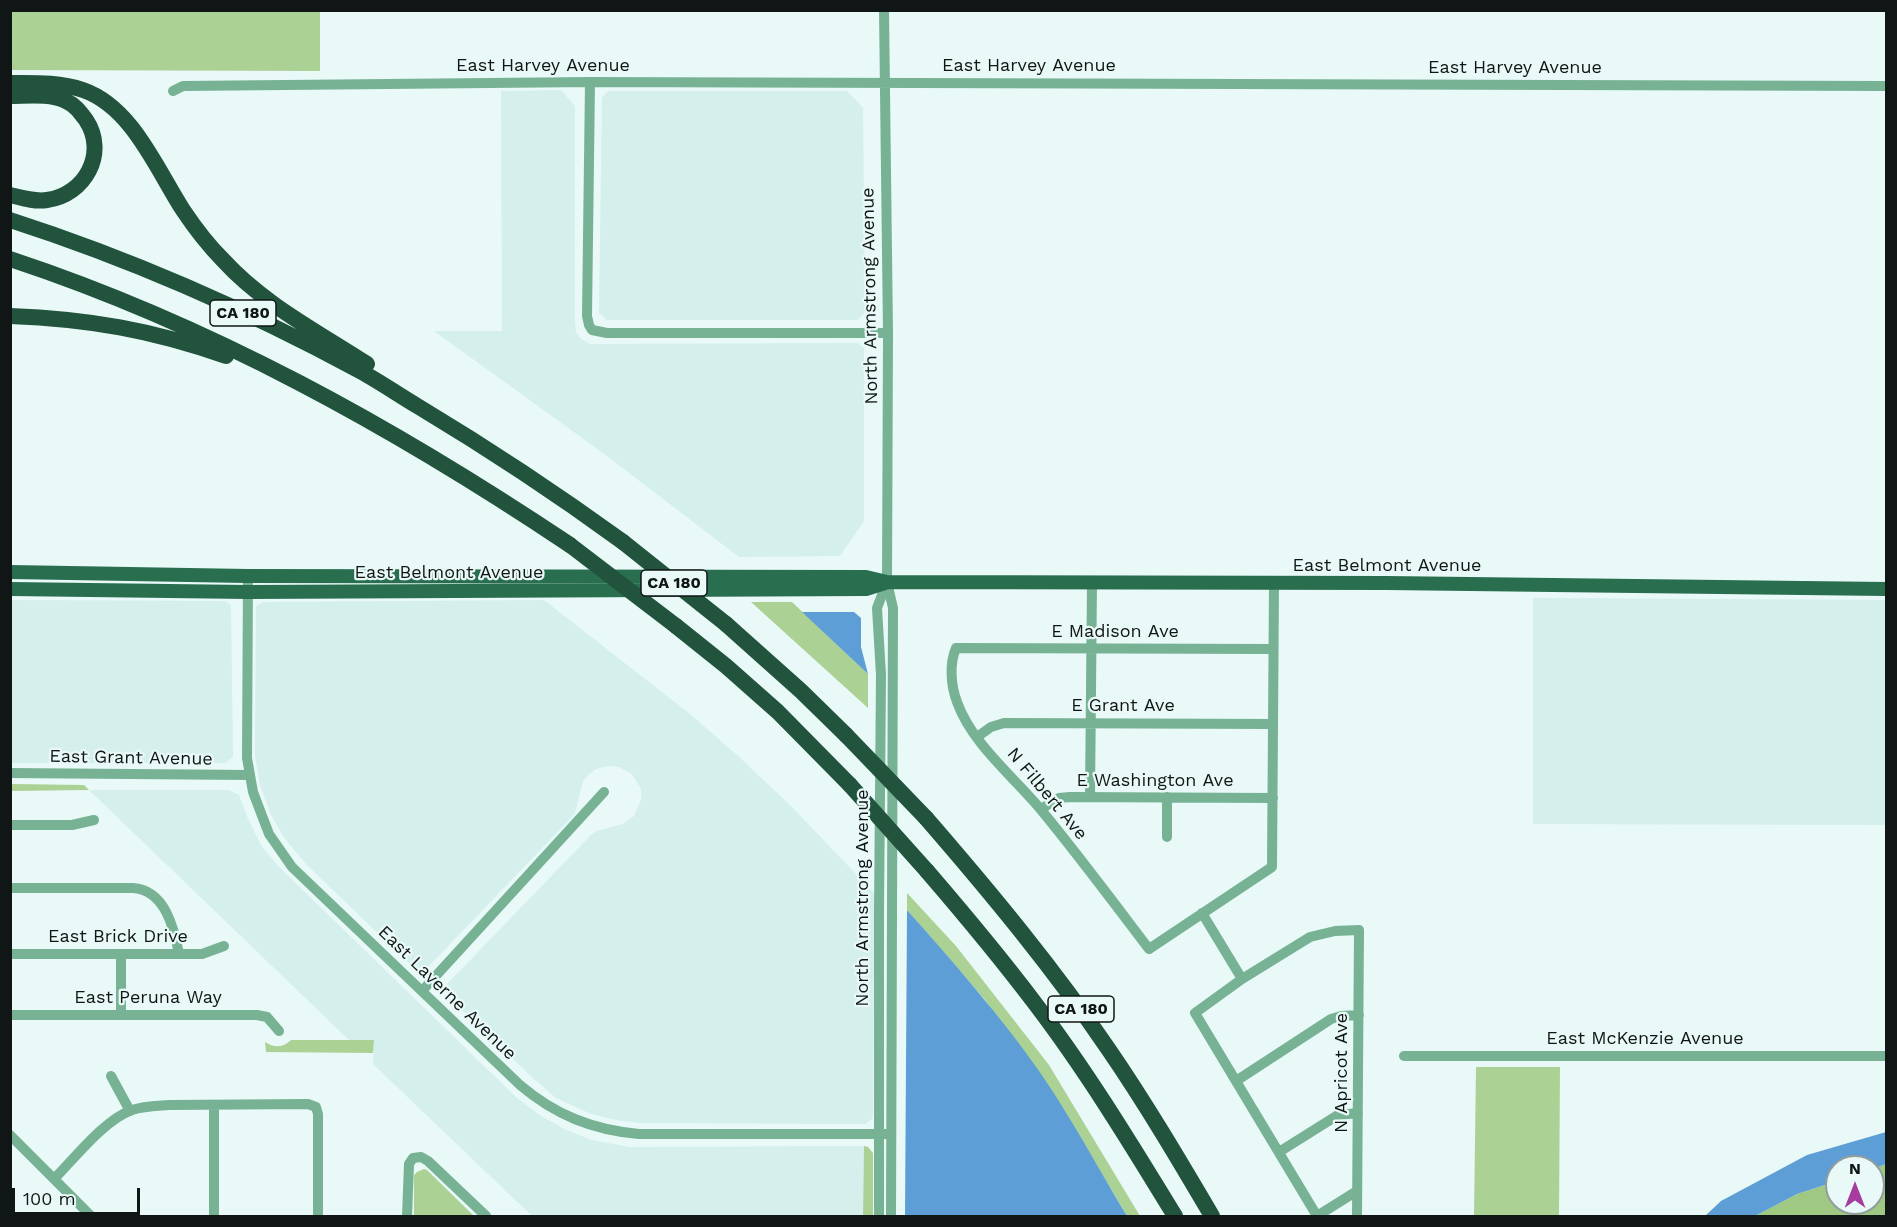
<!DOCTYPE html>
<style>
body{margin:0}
#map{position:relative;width:1897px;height:1227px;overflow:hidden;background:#e8f9f8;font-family:"Work Sans",sans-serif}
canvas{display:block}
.frame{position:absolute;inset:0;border:12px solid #101615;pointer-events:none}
.north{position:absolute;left:1825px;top:1155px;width:60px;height:60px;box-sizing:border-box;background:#e8f9f8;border:2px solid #929e9d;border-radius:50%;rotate:0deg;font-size:16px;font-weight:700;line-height:24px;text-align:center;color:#101615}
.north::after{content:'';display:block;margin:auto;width:21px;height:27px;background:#a63c9d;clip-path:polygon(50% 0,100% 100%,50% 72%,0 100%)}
.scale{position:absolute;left:12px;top:1188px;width:128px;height:27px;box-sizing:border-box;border:3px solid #101615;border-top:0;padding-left:8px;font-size:18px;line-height:21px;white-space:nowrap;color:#101615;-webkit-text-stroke:4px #e8f9f8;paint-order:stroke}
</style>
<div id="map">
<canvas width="1897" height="1227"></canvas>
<div class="frame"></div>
<div class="north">N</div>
<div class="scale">100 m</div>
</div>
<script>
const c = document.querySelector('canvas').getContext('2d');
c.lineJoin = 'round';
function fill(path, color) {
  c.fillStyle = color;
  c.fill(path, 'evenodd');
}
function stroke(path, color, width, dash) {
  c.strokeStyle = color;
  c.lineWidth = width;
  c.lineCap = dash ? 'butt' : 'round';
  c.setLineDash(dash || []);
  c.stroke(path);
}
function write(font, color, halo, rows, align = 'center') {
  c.font = font + ' "Work Sans",sans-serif';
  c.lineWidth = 4.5;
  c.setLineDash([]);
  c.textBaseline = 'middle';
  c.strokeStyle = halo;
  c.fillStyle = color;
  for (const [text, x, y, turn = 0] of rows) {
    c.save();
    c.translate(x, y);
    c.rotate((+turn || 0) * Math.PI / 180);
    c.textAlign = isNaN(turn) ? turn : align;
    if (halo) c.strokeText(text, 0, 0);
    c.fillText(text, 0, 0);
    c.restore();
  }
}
fill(new Path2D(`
 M 561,90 L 575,106 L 575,322 L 576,332 L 580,338 L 590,344 L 857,343 L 864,348 L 864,521 L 840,556 L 739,557 L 603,453 L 434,331 L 502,331 L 501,91 Z
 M 608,91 L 847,91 L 863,108 L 865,312 L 858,320 L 607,320 L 599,313 L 602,98 Z
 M 1533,598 L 1886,600 L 1886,825 L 1533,824 Z
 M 11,600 L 226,601 L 231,605 L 233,757 L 225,763 L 11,763 Z
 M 544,600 L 690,714 L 737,755 L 791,806 L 874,893 L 873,1118 L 865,1124 L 641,1123 L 616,1120 L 591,1114 L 556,1098 L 533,1078 L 446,995 L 446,985 L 591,835 L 597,831 L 623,824 L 634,816 L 641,800 L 641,789 L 632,774 L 619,767 L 608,766 L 596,769 L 588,775 L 583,781 L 575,813 L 571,818 L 428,967 L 414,968 L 307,865 L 285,839 L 271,815 L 260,785 L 255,755 L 256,606 L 263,602 Z
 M 89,790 L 229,790 L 239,795 L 248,819 L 262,847 L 280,868 L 517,1098 L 541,1116 L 566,1130 L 592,1140 L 629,1147 L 864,1146 L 863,1216 L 532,1216 L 373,1064 L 374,1040 L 349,1040 Z`), '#d4efec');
fill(new Path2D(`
 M 10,11 L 320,11 L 320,71 L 11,70 Z
 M 751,602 L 792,602 L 868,674 L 868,708 Z
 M 11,784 L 84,785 L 89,790 L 11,791 Z
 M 907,893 L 956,946 L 1049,1065 L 1140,1216 L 1127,1216 L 1064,1110 L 985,1000 L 907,910 Z
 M 291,1040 L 374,1040 L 373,1053 L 266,1052 L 265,1042 C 274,1048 283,1048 291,1040 Z
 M 1476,1067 L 1560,1067 L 1559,1216 L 1474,1216 Z
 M 864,1146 L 868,1147 L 873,1153 L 873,1216 L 863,1216 Z
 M 424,1169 L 427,1170 L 474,1216 L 414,1216 L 414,1175 L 417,1172 Z`), '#acd194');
fill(new Path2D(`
 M 1886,1164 L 1886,1216 L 1755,1216 L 1797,1194 L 1837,1181 L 1837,1203 L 1873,1203 L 1873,1169 Z`), '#9fc982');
fill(new Path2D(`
 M 802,612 L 854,612 L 861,618 L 861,647 L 868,674 Z
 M 907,910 C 953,962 999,1014 1039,1071 C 1071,1117 1098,1168 1127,1216 L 905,1216 Z
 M 1886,1132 L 1886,1164 L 1873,1169 L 1873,1167 L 1837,1167 L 1837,1181 L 1797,1194 L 1755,1216 L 1705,1216 L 1721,1201 L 1807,1155 Z`), '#5d9ed6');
stroke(new Path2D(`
 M 884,10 L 888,333 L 887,582 L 893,608 L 891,1216
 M 590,82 L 587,316 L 589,325 L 592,330 L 607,333 L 888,333
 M 173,91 L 183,86 L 590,82 L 1886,86
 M 248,576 L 247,758 L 253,792 L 269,834 L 292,867 L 520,1085 C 555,1115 593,1130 639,1134 L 891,1134
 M 1273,649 L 956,648 C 949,664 951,686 957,702 C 972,744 1014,777 1042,811 C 1079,856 1114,903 1149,949 L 1272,867 L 1274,583
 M 977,737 L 991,727 L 1004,723 L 1273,724
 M 10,773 L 250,775
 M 1090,797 L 1092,583
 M 1041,809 L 1059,798 L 1070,797 L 1273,798
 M 10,825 L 72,825 L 94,820
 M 1167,837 L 1167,797
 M 10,888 L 133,888 C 165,890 174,928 179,954
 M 1202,913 L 1242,979
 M 10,954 L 202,954 L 224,946
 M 121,954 L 121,1015
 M 422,991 L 604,792
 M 10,1015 L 257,1015 L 267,1017 L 279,1031
 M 1404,1056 L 1886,1056
 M 111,1076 L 130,1111
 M 1236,1081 L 1331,1019 L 1341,1016 L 1359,1015
 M 10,1135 L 91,1216
 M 1279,1152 L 1338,1115 L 1358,1113
 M 54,1179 C 75,1158 104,1120 132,1110 C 144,1106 156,1106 169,1105 L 308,1104 L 316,1107 L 318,1114 L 318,1216
 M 214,1216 L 214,1105
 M 407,1216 L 409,1164 L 413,1158 L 421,1157 L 428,1161 L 486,1216
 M 879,1216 L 879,911 L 881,675 L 877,608 L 887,582
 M 1317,1216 L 1195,1013 L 1242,979 L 1310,937 L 1335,931 L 1359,930 L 1357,1216
 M 1317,1216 L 1357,1191`), '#77b294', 10);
stroke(new Path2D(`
 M 10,572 L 248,576 L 866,577 L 887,582 L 1386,583 L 1886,589
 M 10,589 L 248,592 L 866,589 L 885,583`), '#2a6e50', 14);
stroke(new Path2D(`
 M 10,83 C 35,83 59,82 83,90 C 132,107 156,168 183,210 C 195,228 208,245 223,260 C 263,304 318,332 367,364
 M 10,96 C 28,96 49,93 66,101 C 75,105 80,112 86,120 C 108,153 85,195 47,200 C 35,202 22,198 10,195
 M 10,220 C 131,259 249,311 360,371 C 380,382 399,395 419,407 C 489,449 557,494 623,542
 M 10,259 C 210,325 395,428 570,545
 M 10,316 C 89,319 152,330 226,356
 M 726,624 L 801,691 L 846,735
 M 676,626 L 726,666 L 778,712 L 850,785
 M 926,818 C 991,893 1054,969 1109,1050 C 1146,1104 1179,1160 1212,1216
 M 927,871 C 964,914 1000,957 1034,1002 C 1086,1070 1131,1144 1175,1216`), '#21533d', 16);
stroke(new Path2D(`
 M 623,542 L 726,624
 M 570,545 L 676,626
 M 846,735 L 926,818
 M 850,785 L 927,871`), '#21533d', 16);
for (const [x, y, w] of [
 [243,313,66],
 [674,583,66],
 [1081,1009,66]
]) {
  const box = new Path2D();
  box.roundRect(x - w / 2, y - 13, w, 26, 4.5);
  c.fillStyle = '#e8f9f8';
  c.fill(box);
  stroke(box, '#101615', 1.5);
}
write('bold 16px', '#101615', null, [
 ["CA 180",243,313],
 ["CA 180",674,583],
 ["CA 180",1081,1009]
]);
write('18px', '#101615', '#e8f9f8', [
 ["East Harvey Avenue",543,66],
 ["East Harvey Avenue",1029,66],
 ["East Harvey Avenue",1515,68],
 ["North Armstrong Avenue",870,296,-91],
 ["East Belmont Avenue",1387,566],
 ["East Belmont Avenue",449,573],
 ["E Madison Ave",1115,632],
 ["E Grant Ave",1123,706],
 ["East Grant Avenue",131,758,1],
 ["E Washington Ave",1155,781],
 ["N Filbert Ave",1047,794,50],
 ["North Armstrong Avenue",863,898,-90],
 ["East Brick Drive",118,937],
 ["East Laverne Avenue",447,993,44],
 ["East Peruna Way",148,998],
 ["East McKenzie Avenue",1645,1039],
 ["N Apricot Ave",1342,1073,-90]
]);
</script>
